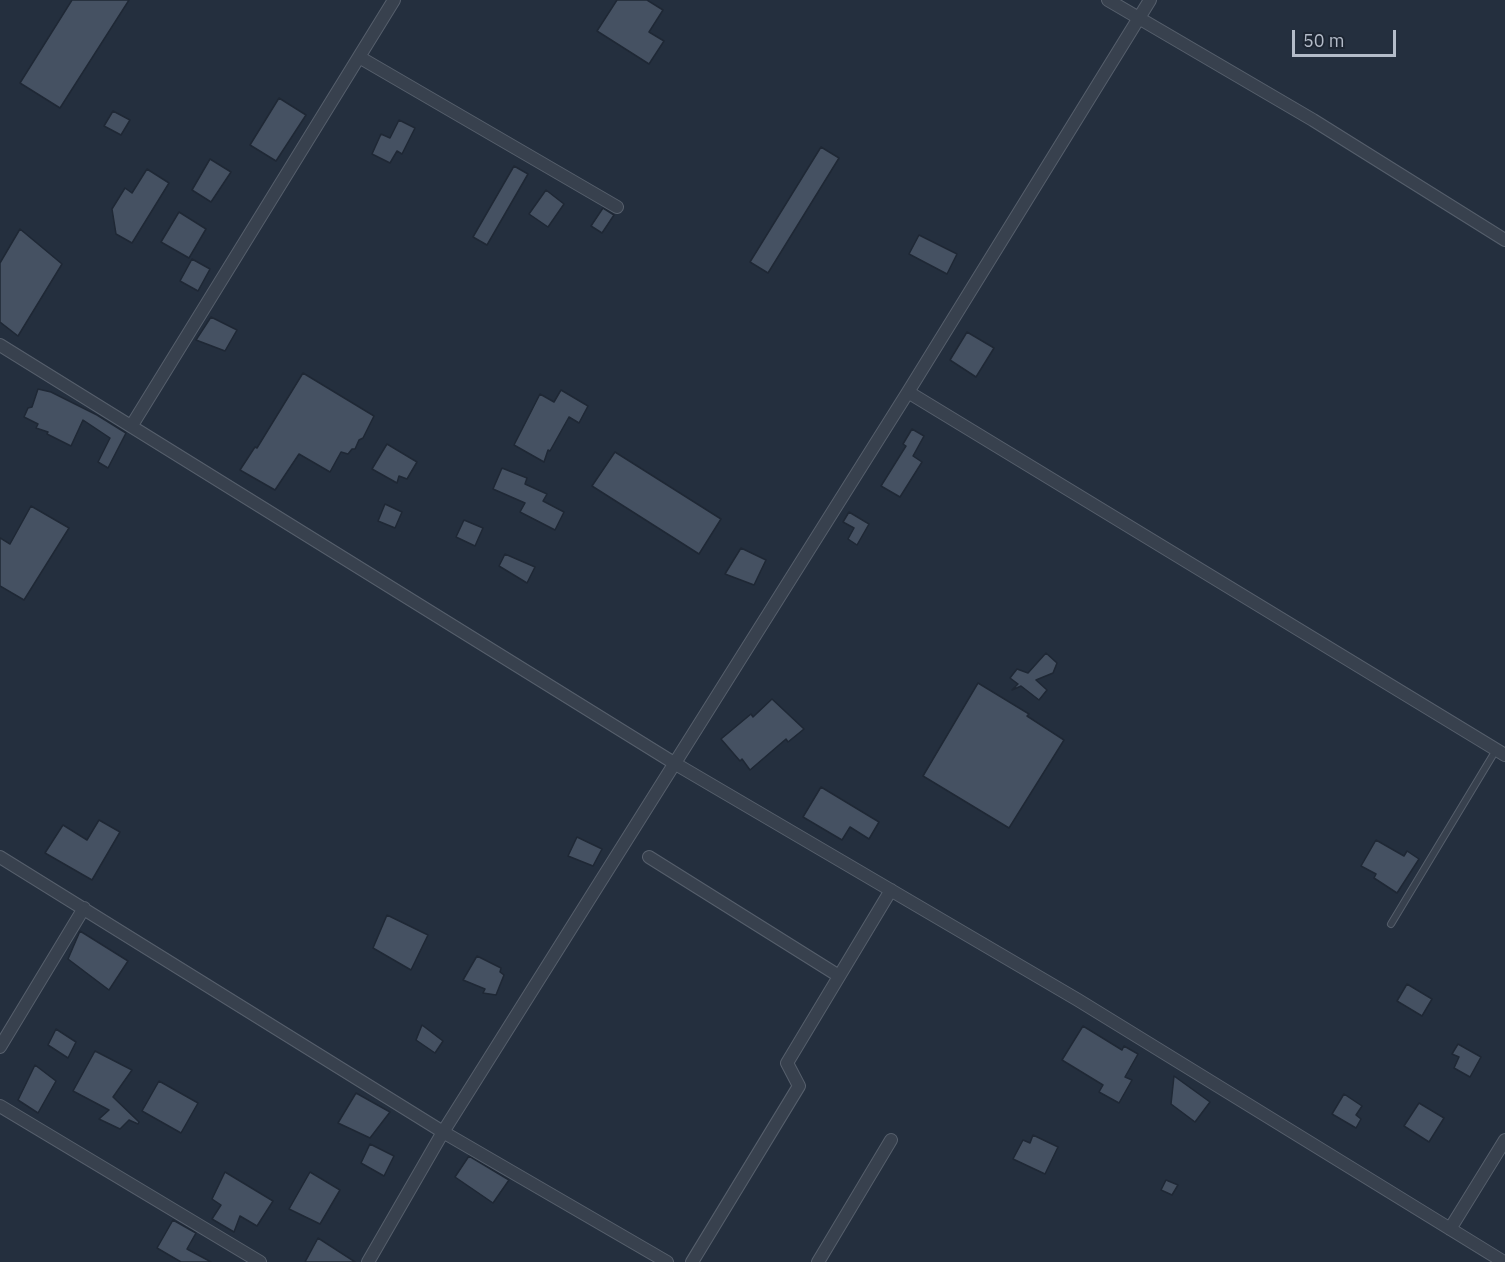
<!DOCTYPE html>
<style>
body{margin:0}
#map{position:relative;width:1505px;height:1262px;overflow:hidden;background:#242f3e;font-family:"IBM Plex Sans",sans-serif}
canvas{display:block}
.scale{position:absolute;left:1292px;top:30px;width:104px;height:27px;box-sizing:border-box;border:3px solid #b4bcc9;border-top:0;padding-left:8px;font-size:18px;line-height:21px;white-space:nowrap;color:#b4bcc9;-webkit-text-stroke:4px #1d2633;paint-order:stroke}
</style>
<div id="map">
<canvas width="1505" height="1262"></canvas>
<div class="scale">50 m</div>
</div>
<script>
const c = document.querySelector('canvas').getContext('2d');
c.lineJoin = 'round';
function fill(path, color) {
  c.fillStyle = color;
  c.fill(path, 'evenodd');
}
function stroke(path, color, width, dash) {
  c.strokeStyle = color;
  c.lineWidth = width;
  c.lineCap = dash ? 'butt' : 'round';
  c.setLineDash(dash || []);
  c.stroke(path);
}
const building = new Path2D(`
 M 72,0 L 129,0 L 60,108 L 20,83 Z
 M 617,0 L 647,0 L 663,10 L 649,32 L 664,41 L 649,64 L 597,31 Z
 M 279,98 L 306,115 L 276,161 L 250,145 Z
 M 113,111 L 130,120 L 121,135 L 104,126 Z
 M 399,120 L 415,128 L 402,154 L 397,151 L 390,163 L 372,154 L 381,134 L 390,138 Z
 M 821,147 L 839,158 L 768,273 L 750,262 Z
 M 210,159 L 231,172 L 211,202 L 192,190 Z
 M 514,166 L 528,174 L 487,245 L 473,237 Z
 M 147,169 L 169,183 L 132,243 L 116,234 L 112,209 L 125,188 L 132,193 Z
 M 546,190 L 564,204 L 548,227 L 529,214 Z
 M 603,208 L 614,215 L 602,233 L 591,226 Z
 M 179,212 L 206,229 L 189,258 L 161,242 Z
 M 20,229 L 62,264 L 18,336 L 0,322 L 0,263 Z
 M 919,235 L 957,254 L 947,274 L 909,254 Z
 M 192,259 L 210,269 L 198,291 L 180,281 Z
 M 211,317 L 237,330 L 225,351 L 196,340 Z
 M 967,332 L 994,348 L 976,377 L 950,360 Z
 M 303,373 L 374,416 L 363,438 L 359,440 L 355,449 L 352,449 L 348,454 L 341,452 L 330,472 L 299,454 L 275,490 L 240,470 L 255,447 L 257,448 Z
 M 38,389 L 51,392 L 97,415 L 126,433 L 108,468 L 98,462 L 110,438 L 83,420 L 71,446 L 47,434 L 48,432 L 36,428 L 38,424 L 24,417 L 28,408 L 32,407 Z
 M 561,390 L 588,406 L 579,423 L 569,417 L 550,451 L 548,450 L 544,462 L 514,445 L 540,394 L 554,402 Z
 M 912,429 L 924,436 L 913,456 L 922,462 L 900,497 L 881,486 L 906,446 L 903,444 Z
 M 387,444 L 417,462 L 407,479 L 399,476 L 397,483 L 372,469 Z
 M 615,452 L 721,519 L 699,554 L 592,486 Z
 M 502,468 L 527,478 L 525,484 L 547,494 L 543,501 L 564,512 L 555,530 L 520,512 L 525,503 L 493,489 Z
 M 385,504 L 402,512 L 395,528 L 378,521 Z
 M 31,506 L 69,528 L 24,600 L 0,586 L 0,538 L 10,544 Z
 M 849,512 L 869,524 L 857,545 L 848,539 L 854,528 L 843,522 Z
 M 464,520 L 483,528 L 475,546 L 456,537 Z
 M 741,548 L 766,560 L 754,585 L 725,574 Z
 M 505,554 L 535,567 L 527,583 L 499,566 Z
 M 1046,653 L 1057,663 L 1053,673 L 1036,680 L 1047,690 L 1039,700 L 1021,686 L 1012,690 L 1018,684 L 1010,678 L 1017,669 L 1028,673 Z
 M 978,683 L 1029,714 L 1027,716 L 1064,740 L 1009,828 L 923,776 Z
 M 772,699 L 804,729 L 788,742 L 786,739 L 750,770 L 742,759 L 740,761 L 721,739 L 751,714 L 753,717 Z
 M 821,787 L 879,822 L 869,839 L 850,827 L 842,840 L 803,817 Z
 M 99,820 L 120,832 L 92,880 L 45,853 L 63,825 L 87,840 Z
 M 577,837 L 602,849 L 593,866 L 568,856 Z
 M 1376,840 L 1404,856 L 1407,851 L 1419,859 L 1397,893 L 1374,878 L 1376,874 L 1361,866 Z
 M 387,915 L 428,935 L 411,970 L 373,948 Z
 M 80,931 L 128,961 L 109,990 L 68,959 Z
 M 477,956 L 501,968 L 500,972 L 504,975 L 496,995 L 483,993 L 485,989 L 463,980 Z
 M 1407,984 L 1432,999 L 1422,1016 L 1397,1001 Z
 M 422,1025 L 443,1041 L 435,1053 L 416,1040 Z
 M 1083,1026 L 1122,1050 L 1124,1046 L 1138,1054 L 1125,1077 L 1132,1080 L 1119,1103 L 1099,1092 L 1103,1085 L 1062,1060 Z
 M 56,1029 L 76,1042 L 68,1058 L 48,1045 Z
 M 1458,1044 L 1481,1057 L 1470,1077 L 1454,1068 L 1459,1057 L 1452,1054 Z
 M 95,1051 L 132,1070 L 113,1097 L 139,1122 L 138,1124 L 129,1120 L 120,1129 L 99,1119 L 109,1110 L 73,1091 Z
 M 35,1065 L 56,1081 L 38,1113 L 18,1100 Z
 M 1174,1076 L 1210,1102 L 1195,1122 L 1171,1104 Z
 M 159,1081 L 198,1103 L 181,1133 L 142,1111 Z
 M 356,1093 L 390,1112 L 370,1138 L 338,1123 Z
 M 1344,1094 L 1362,1106 L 1356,1115 L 1361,1119 L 1356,1128 L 1332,1114 Z
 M 1419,1103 L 1444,1118 L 1429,1142 L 1404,1126 Z
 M 1033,1135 L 1058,1147 L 1045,1174 L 1013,1159 L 1023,1140 L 1030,1143 Z
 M 370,1144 L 394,1156 L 384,1176 L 361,1163 Z
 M 469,1156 L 509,1180 L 493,1203 L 455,1177 Z
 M 225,1172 L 273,1201 L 257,1226 L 240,1216 L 234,1232 L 212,1219 L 221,1205 L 212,1199 Z
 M 310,1172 L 340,1190 L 320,1224 L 289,1209 Z
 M 1166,1180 L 1178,1185 L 1172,1195 L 1161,1190 Z
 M 173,1220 L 196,1233 L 187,1249 L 211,1262 L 181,1262 L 157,1248 Z
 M 318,1238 L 355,1262 L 305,1262 Z`);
fill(building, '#455162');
stroke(building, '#1f2835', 1.5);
const lane = new Path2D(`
 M 1391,924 L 1496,750`);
const street = new Path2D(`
 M 1108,0 L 1313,120 L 1505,240
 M 359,57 L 617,207
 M 0,345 L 674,763 L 1078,1000 L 1504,1262
 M 908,392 L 1505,755
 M 132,425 L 394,0
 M 0,857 L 443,1132 L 667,1262
 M 649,857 L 839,976
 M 0,1047 L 84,908
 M 0,1106 L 260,1262
 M 1450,1229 L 1505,1140
 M 368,1262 L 443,1132 L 908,392 L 1150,0
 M 692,1262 L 799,1086 L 787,1063 L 891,890
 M 818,1262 L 891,1140`);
stroke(lane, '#565f6c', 8);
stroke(street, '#565f6c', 14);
stroke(lane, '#38414e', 6);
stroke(street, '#38414e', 12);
</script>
